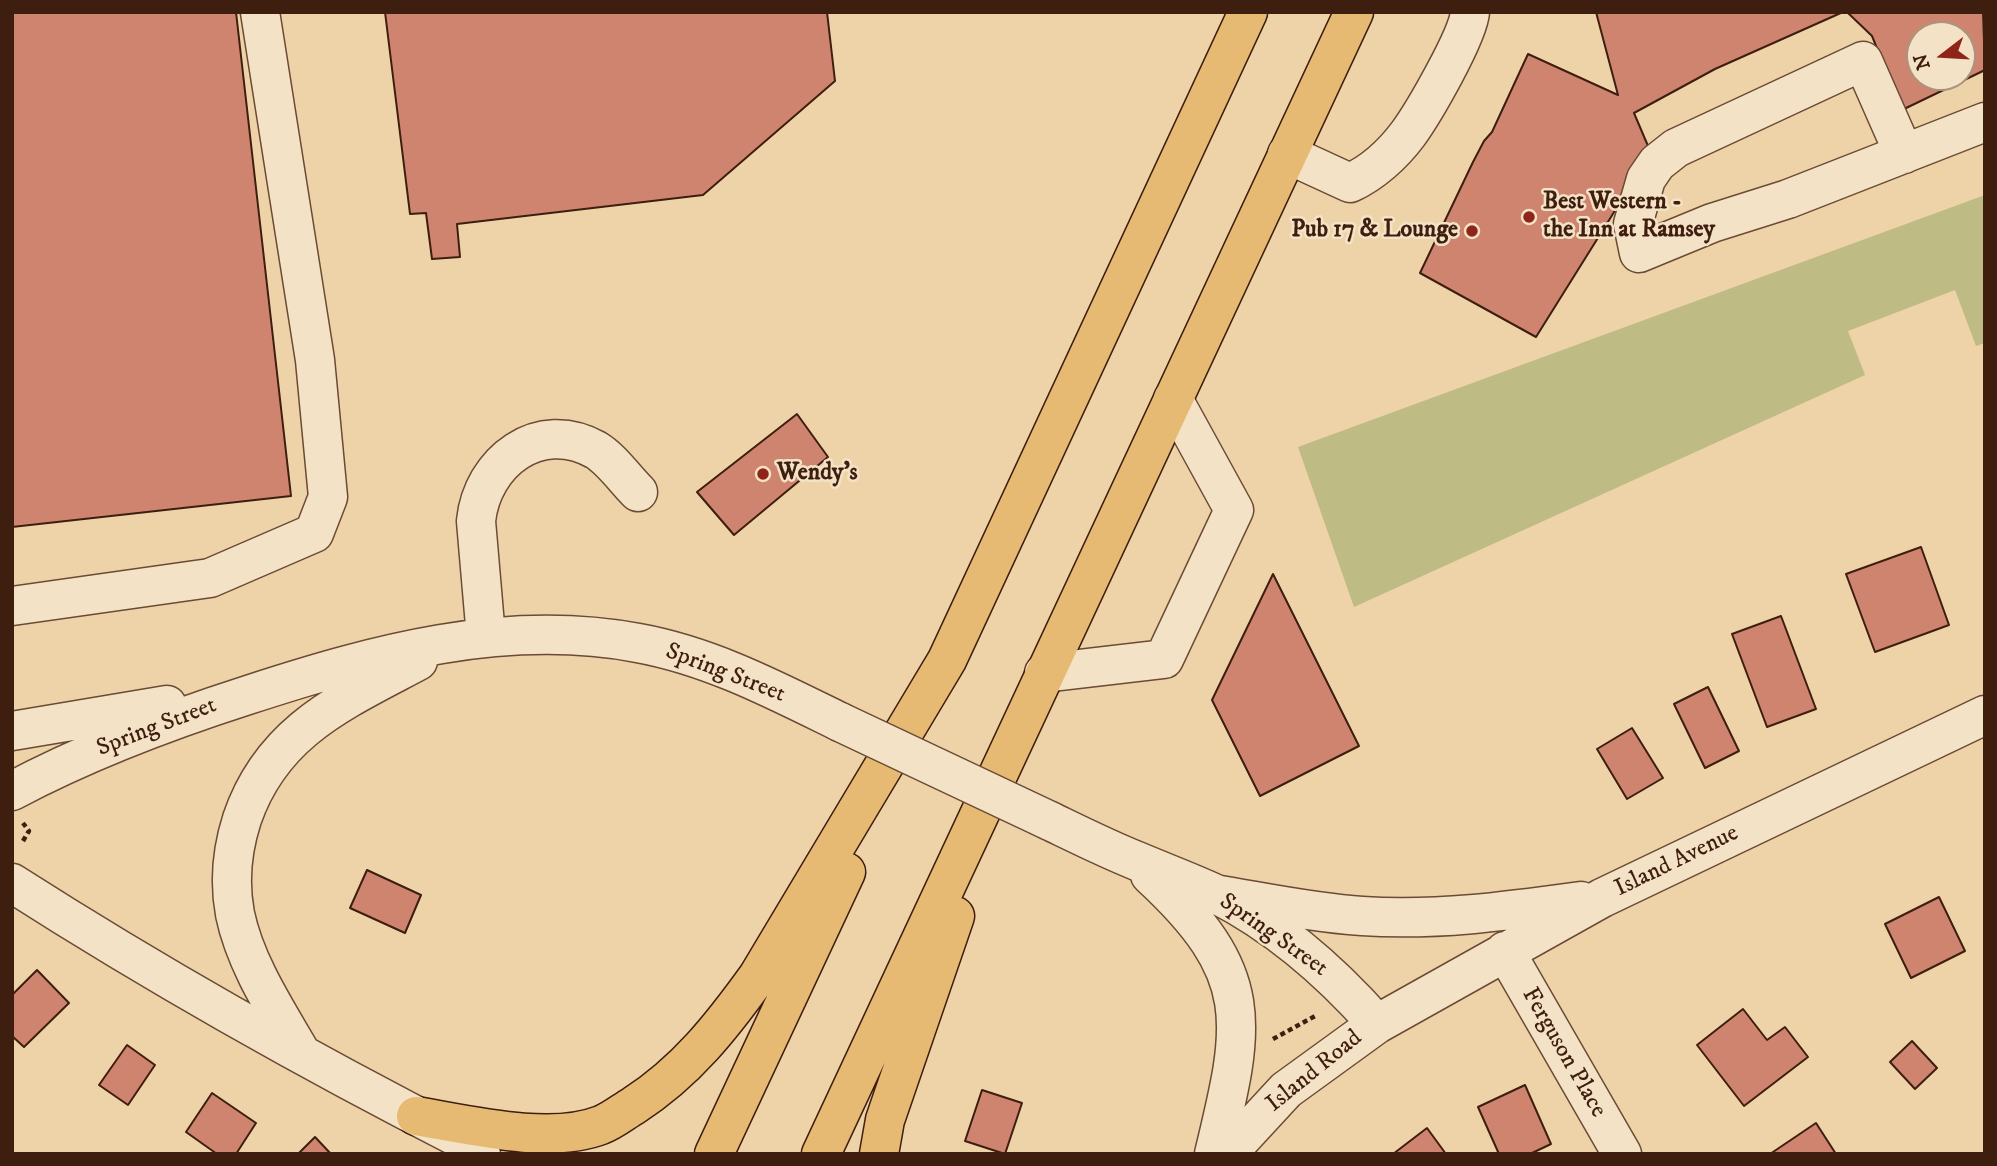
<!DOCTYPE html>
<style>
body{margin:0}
#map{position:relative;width:1997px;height:1166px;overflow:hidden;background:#eed3a8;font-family:"IM FELL DW Pica",serif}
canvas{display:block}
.frame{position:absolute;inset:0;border:14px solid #3e1e0f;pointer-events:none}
.north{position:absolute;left:1906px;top:21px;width:70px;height:70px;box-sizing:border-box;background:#f4e2c6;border:2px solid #ab947d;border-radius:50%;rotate:253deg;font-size:19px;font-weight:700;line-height:28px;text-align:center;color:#3e1e0f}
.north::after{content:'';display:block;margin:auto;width:24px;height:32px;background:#8f2418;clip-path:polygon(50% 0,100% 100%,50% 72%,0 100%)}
</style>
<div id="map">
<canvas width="1997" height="1166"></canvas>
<div class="frame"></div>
<div class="north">N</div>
</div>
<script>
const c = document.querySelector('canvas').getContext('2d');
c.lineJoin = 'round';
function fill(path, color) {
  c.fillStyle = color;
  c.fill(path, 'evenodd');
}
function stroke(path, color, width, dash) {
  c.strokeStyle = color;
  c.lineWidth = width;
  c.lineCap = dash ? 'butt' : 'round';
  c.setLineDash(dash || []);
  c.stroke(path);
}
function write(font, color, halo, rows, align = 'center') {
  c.font = font + ' "IM FELL DW Pica",serif';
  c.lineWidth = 5;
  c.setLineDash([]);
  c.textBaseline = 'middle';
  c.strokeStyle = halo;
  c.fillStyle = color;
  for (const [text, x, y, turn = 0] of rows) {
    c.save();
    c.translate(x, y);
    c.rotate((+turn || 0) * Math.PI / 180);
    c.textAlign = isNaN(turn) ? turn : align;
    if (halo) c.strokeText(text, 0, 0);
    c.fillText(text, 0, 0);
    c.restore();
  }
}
fill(new Path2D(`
 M 1985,195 L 1985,343 L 1976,346 L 1955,290 L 1848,331 L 1865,375 L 1354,607 L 1298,447 Z`), '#bebb84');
const building = new Path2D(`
 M 12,12 L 236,12 L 291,496 L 12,527 Z
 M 385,12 L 827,12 L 835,81 L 703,195 L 457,224 L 460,257 L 432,259 L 426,213 L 410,214 Z
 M 1596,12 L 1843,12 L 1715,69 L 1634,113 L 1651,153 L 1536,337 L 1420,273 L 1473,162 L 1484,141 L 1492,132 L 1528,54 L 1618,95 Z
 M 1847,12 L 1983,12 L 1985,70 L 1902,110 L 1872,36 ZM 1920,35 L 1962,35 L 1962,77 L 1920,77 Z
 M 797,414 L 828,457 L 734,535 L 697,492 Z
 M 1921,547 L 1949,625 L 1875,652 L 1846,574 Z
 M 1273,574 L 1359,746 L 1260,796 L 1212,700 Z
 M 1781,616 L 1816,709 L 1767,727 L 1732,634 Z
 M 1708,687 L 1739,751 L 1705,768 L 1674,704 Z
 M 1632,728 L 1663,778 L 1627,799 L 1597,749 Z
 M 367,870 L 421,895 L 405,933 L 350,908 Z
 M 1939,897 L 1965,951 L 1911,978 L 1885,924 Z
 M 37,970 L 69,1003 L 24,1047 L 12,1036 L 12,995 Z
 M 1743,1009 L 1767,1040 L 1785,1027 L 1808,1057 L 1744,1106 L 1697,1045 Z
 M 1912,1041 L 1937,1068 L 1915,1089 L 1890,1062 Z
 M 127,1045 L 155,1065 L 128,1105 L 99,1085 Z
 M 1525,1085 L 1551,1144 L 1530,1154 L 1499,1154 L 1478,1107 Z
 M 982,1090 L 1022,1103 L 1005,1154 L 965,1141 Z
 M 212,1093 L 256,1123 L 236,1154 L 217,1154 L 186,1132 Z
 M 1816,1123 L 1836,1154 L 1770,1154 Z
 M 1427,1128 L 1446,1154 L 1393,1154 Z
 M 315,1137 L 331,1154 L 298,1154 Z`);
fill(building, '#ce846e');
stroke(building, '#3e1e0f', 2);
const minor = new Path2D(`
 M 1287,154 L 1350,183 C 1372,173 1393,154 1408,134 C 1424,112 1468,36 1470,12
 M 1904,154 L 1863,61 L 1676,148 L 1657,163 L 1646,179 L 1633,224 L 1639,253 L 1712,223 L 1788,199 L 1985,122
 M 12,606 L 210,578 L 314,533 L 328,497 L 315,360 L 260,12
 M 486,637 L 476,521 C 482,462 539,418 596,450 C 611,459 625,479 638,492
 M 1044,673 L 1164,659 L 1234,510 L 1173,399
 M 12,731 L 167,705
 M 12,791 C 87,751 167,721 248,695 C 374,654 504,618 638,643 C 710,656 775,690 840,722
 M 1050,821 C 1079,835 1107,849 1137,861 C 1163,872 1190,882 1216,894 C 1277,925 1332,973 1377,1024
 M 1150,875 C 1257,974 1246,1022 1214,1154
 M 12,883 C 159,977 312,1063 467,1142 L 481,1154
 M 1214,894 C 1263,902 1313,913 1362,916 C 1436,921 1508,911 1581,901
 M 1505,951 L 1622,1154
 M 301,1053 C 276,1010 245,963 235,914 C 229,882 232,850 242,819 C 272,731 341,702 418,661
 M 1227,1154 L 1286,1090 L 1377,1024 L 1602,898 L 1985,715`);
const highway = new Path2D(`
 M 416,1116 C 469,1125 550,1145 601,1125 C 612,1121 623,1112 633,1106 C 686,1072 722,1026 758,976 L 947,660 L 1248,12
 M 714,1154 L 846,872
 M 821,1154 L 1354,12
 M 879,1154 L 885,1120 L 955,916`);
stroke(minor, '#6a4b35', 41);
stroke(highway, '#3e1e0f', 41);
stroke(new Path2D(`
 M 23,841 L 29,831 L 23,823
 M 1273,1039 L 1317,1015`), '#3e1e0f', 4.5, [5, 3.5]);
stroke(minor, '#f4e2c6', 38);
stroke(highway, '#e7ba74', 38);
const minorBridge = new Path2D(`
 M 840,722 L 1050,821`);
stroke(minorBridge, '#6a4b35', 41, []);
stroke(minorBridge, '#f4e2c6', 38);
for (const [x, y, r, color] of [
 [1529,217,7,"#8f2418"],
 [1472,231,7,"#8f2418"],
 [763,474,7,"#8f2418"]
]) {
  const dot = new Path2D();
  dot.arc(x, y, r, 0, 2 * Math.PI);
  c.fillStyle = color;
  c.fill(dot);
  stroke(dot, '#f4e2c6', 2.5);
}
write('bold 24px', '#3e1e0f', '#f4e2c6', [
 ["Best Western -",1543,203],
 ["the Inn at Ramsey",1543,231],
 ["Pub 17 & Lounge",1458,231,"right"],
 ["Wendy's",777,474]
], 'left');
write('24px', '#3e1e0f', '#f4e2c6', [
 ["Spring Street",725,674,21],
 ["Spring Street",157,728,-21],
 ["Island Avenue",1677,862,-26],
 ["Spring Street",1273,936,35],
 ["Ferguson Place",1563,1053,60],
 ["Island Road",1315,1072,-39]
]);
</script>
